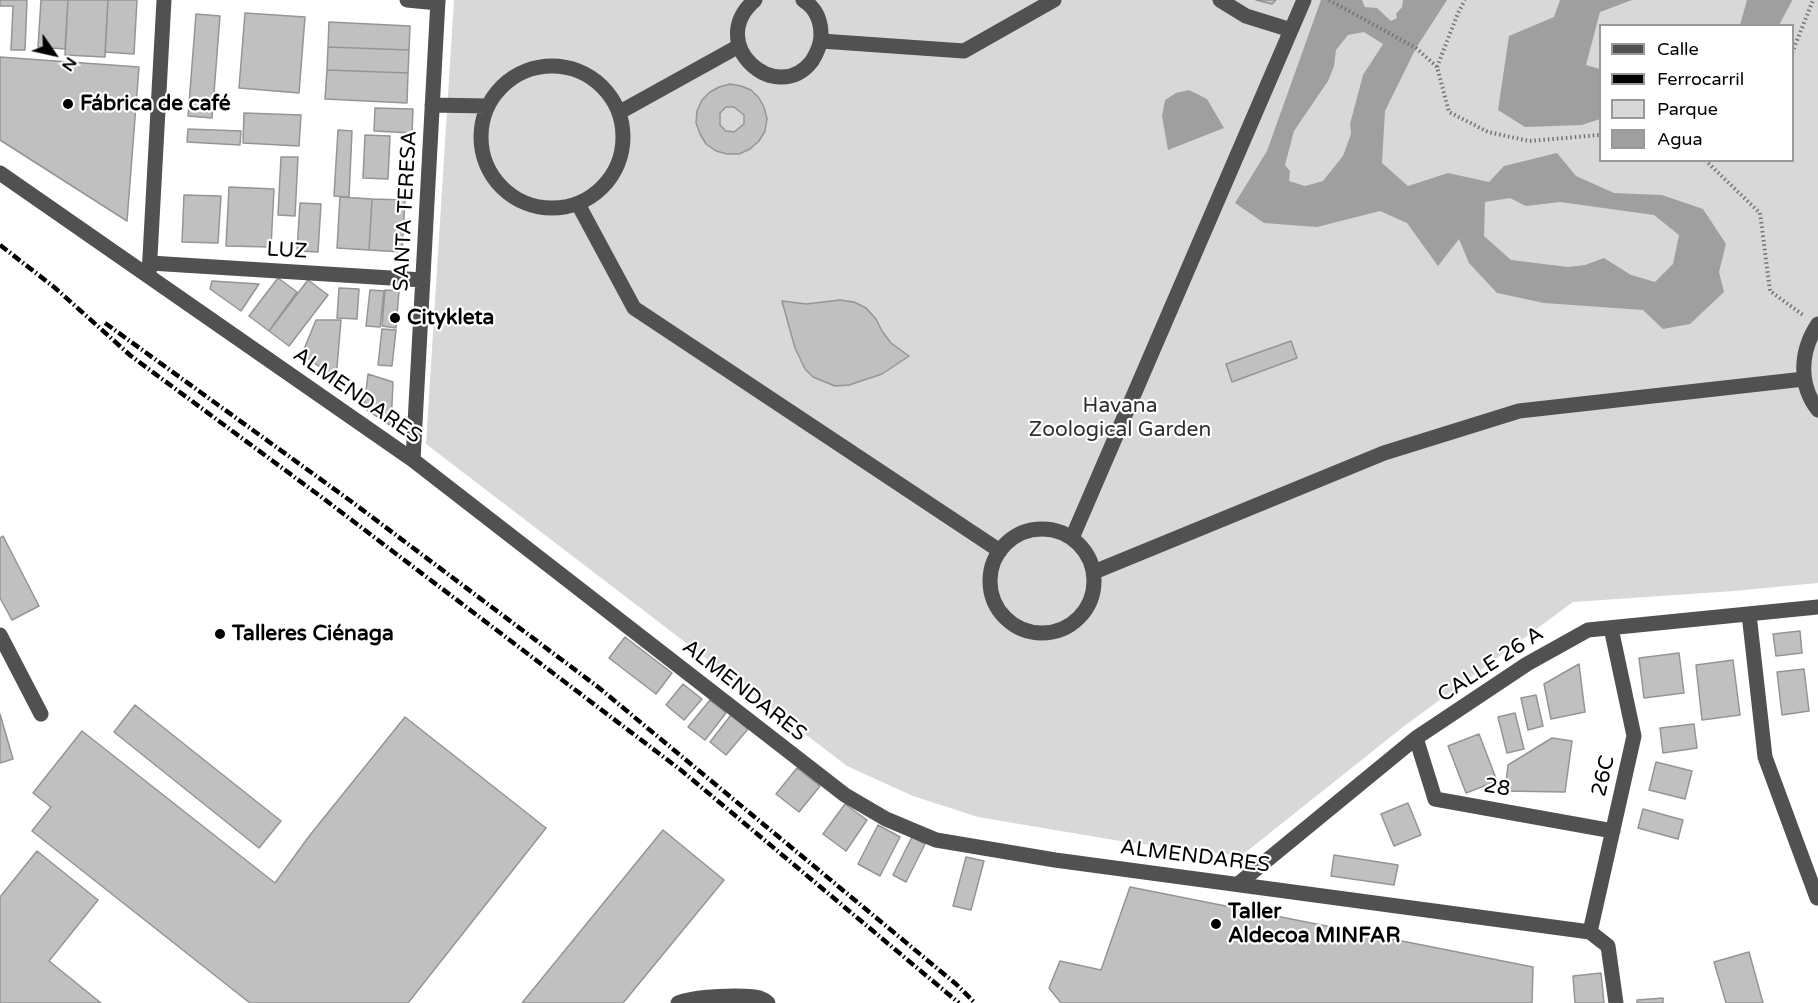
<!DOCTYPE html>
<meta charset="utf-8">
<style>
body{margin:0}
#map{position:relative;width:1818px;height:1003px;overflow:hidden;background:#fff;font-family:"Varela Round",sans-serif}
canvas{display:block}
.legend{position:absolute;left:1599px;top:24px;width:195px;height:138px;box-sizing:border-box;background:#fff;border:2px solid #999;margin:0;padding:8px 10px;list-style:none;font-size:18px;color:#000}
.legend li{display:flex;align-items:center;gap:12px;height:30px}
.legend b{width:30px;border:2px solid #999}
.north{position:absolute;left:24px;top:24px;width:60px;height:60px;-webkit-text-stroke:4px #fff;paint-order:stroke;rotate:124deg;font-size:16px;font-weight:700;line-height:24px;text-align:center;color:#000}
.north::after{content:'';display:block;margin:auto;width:21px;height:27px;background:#000;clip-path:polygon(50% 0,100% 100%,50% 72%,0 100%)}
</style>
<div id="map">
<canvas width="1818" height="1003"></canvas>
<ul class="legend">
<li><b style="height:8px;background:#515151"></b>Calle</li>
<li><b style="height:8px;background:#000"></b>Ferrocarril</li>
<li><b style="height:16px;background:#d8d8d8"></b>Parque</li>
<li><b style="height:16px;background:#9f9f9f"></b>Agua</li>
</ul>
<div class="north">N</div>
</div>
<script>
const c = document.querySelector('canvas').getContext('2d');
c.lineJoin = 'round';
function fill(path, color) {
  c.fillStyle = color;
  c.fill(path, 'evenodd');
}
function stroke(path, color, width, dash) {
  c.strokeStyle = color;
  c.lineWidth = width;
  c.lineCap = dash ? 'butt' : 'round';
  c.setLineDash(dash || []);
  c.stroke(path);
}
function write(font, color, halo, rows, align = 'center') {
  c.font = font + ' "Varela Round",sans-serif';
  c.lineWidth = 4.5;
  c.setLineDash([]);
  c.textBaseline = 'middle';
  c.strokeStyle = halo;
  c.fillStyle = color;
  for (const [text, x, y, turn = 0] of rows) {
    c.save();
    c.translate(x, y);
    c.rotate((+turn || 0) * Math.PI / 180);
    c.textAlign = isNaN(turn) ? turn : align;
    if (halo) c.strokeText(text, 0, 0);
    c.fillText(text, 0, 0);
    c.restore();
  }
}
fill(new Path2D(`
 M 454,0 L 1818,0 L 1818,583 L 1734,591 L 1573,602 L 1403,727 L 1241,856 L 1126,842 L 978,817 L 913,796 L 847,766 L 426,444 ZM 1600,26 L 1792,26 L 1792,160 L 1600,160 Z`), '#d8d8d8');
fill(new Path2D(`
 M 1321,0 L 1362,0 L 1365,7 L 1377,8 L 1391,21 L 1397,18 L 1396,14 L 1402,7 L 1403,0 L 1447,0 L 1416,48 L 1385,111 L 1382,163 L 1408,186 L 1448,173 L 1489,182 L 1504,166 L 1557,153 L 1576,176 L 1614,193 L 1662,195 L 1703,209 L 1726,244 L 1719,272 L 1724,292 L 1690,324 L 1663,329 L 1643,310 L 1544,303 L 1497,293 L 1469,263 L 1459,239 L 1438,266 L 1407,223 L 1380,211 L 1317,227 L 1264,223 L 1235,203 L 1267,151 ZM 1364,32 L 1383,44 L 1363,75 L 1350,124 L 1351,134 L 1343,156 L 1323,181 L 1305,186 L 1289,181 L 1290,171 L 1285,165 L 1294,131 L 1328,81 L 1334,66 L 1336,50 L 1348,35 ZM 1510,198 L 1526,206 L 1560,202 L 1654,215 L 1679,235 L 1673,264 L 1655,282 L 1631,275 L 1604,258 L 1585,265 L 1568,267 L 1511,260 L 1484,236 L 1485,202 Z
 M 1560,0 L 1632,0 L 1600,12 L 1586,65 L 1600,69 L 1600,119 L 1582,125 L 1525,127 L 1498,110 L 1509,36 L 1554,17 Z
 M 1747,0 L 1792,0 L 1792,1 L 1779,25 L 1740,25 Z
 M 1189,90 L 1207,99 L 1224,128 L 1168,150 L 1162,116 L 1165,100 L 1176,93 Z`), '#9f9f9f');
const building = new Path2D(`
 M 0,0 L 27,0 L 25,50 L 11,50 L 13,6 L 0,6 Z
 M 41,0 L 68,0 L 65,49 L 38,47 Z
 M 68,0 L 108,0 L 105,57 L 65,55 Z
 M 108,0 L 137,0 L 134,54 L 105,52 Z
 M 1256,0 L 1276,0 L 1272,4 Z
 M 245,13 L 305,17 L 299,93 L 239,88 Z
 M 196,14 L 220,16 L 212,118 L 188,116 Z
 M 329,22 L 410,26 L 409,50 L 328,47 Z
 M 328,47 L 409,50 L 408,73 L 327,70 Z
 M 0,57 L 139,67 L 127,221 L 0,140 Z
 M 327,70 L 408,73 L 407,103 L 325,99 Z
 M 730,84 L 741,86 L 751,90 L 759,98 L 764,107 L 767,119 L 765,131 L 759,141 L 750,149 L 739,154 L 727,154 L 716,151 L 706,144 L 700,134 L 696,123 L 697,111 L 702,100 L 710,92 L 719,87 ZM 726,107 L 734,107 L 744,115 L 744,124 L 734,132 L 726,131 L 720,125 L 720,113 Z
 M 375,108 L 413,109 L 412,133 L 374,131 Z
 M 244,113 L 301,115 L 299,146 L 243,143 Z
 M 188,129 L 241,131 L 240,145 L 187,142 Z
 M 338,130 L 352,131 L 349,197 L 334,196 Z
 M 365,135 L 390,136 L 388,179 L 363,178 Z
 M 281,157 L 298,157 L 295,216 L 278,215 Z
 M 229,187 L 274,189 L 271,247 L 226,246 Z
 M 184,195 L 221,196 L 218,243 L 182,242 Z
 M 340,197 L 372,199 L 369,250 L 337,248 Z
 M 372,199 L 405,200 L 402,252 L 369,250 Z
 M 300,203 L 321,204 L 318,252 L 297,251 Z
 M 278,278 L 297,292 L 269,331 L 249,316 Z
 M 308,280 L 328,295 L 289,346 L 269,331 Z
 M 212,281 L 259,284 L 241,311 L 210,289 Z
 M 339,288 L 359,289 L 357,319 L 337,318 Z
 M 370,290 L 384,291 L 380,327 L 366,326 Z
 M 385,290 L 399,291 L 396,328 L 382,326 Z
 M 840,300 L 854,302 L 866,308 L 876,319 L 882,331 L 891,343 L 909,356 L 882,374 L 849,385 L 835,386 L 813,377 L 805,369 L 795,348 L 782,301 L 806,304 Z
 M 316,320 L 341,320 L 336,379 L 302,354 Z
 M 382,329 L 396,330 L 392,366 L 378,365 Z
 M 1291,341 L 1297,358 L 1232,382 L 1226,364 Z
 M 368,374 L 393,382 L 391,426 L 364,408 Z
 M 3,536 L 39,606 L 12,620 L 0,598 L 0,538 Z
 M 1800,631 L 1802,653 L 1776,656 L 1773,634 Z
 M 625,637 L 672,673 L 656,694 L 609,658 Z
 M 1679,653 L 1684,693 L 1644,698 L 1639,658 Z
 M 1733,660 L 1740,715 L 1702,720 L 1696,665 Z
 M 1579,664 L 1585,712 L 1551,719 L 1544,684 Z
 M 1804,669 L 1809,711 L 1782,715 L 1777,672 Z
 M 683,684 L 702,699 L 684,720 L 666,705 Z
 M 1536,695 L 1543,726 L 1528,730 L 1521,698 Z
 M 710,700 L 726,713 L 705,740 L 688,727 Z
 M 135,705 L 281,821 L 259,848 L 114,732 Z
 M 1515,713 L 1524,749 L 1507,753 L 1498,717 Z
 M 0,714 L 13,759 L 0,763 Z
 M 731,715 L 748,729 L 726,755 L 710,742 Z
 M 405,717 L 546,828 L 408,1003 L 250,1003 L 32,831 L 51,807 L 33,793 L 82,731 L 275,883 L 310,835 Z
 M 1694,724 L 1697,748 L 1663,753 L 1660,728 Z
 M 1479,734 L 1497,781 L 1466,793 L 1448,746 Z
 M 1552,738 L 1572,741 L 1565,792 L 1505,791 L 1508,765 Z
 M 1656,762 L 1692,771 L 1685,799 L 1649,790 Z
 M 797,768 L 820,786 L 799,812 L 776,794 Z
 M 1408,803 L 1421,835 L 1394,846 L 1381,814 Z
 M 845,804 L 867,820 L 846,851 L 823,834 Z
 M 1643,809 L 1683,820 L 1678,839 L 1638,828 Z
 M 878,825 L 900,837 L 880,876 L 858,864 Z
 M 663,830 L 724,880 L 623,1003 L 522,1003 Z
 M 912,837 L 925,844 L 906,882 L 893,875 Z
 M 37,851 L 98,900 L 49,961 L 101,1003 L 0,1003 L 0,897 Z
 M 1334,855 L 1398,865 L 1394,885 L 1331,876 Z
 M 966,857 L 984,861 L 971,910 L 953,906 Z
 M 1130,887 L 1533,967 L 1532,1003 L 1061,1003 L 1049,988 L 1060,961 L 1101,970 Z
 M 1749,952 L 1763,1003 L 1726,1003 L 1714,962 Z
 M 1601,973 L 1604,1003 L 1575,1003 L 1573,976 Z
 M 1663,998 L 1663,1003 L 1637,1003 L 1637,1000 Z`);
fill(building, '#c0c0c0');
stroke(building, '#959595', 1.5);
stroke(new Path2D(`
 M 1329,0 L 1416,48 L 1437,67 L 1449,112 L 1488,132 L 1529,141 L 1600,135
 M 1792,53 L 1813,0
 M 1437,67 L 1458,13 L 1465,0
 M 1705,160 L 1760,213 L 1770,291 L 1803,315`), '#737373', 4, [1.5, 3]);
stroke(new Path2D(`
 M 407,0 L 438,3
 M 755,0 C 704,44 777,107 812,61 C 817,53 821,45 821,35 C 821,21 816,8 803,0
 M 1220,0 L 1246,16 L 1291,30
 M 821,41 L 964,51 L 1054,0
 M481 137a71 71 0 1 1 142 0a71 71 0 1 1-142 0Z
 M 432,105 L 487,106
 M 620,112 L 739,46
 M 0,173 L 413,460 L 845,795 L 886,819 L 936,840 L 1055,860 L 1590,932
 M 578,204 L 634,308 L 1000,551
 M 150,263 L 423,280
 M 149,275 L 164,0
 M 1818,324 C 1800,351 1798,384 1818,410
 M 413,460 L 438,0
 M990 581a52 52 0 1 1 104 0a52 52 0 1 1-104 0Z
 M 1072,538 L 1304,0
 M 1094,572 L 1384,453 L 1519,411 L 1804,379
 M 1749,614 L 1765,757 L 1817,898
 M 0,635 L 41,714
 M 1416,738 L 1435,799 L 1613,831
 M 1238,884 L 1416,738 L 1527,664 L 1588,630 L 1818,607
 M 1590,932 L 1634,736 L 1611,628
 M 1590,932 L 1608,946 L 1616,1003
 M 678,1003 C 693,996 744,994 760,998 C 763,999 766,1001 768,1003`), '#515151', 15);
stroke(new Path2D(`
 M 0,245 L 54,287 L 131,356 L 320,496 L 682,771 L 959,1003
 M 105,323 L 352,502 L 598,687 L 956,984 L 975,1003`), '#000', 4.5, [9, 3, 1.5, 3]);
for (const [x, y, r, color] of [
 [68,104,6,"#000"],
 [395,318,6,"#000"],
 [220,634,6,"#000"],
 [1216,924,6,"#000"]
]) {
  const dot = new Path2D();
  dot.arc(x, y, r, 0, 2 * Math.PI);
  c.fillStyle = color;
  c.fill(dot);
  stroke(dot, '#fff', 2);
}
write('bold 21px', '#000', '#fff', [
 ["Fábrica de café",80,104],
 ["Citykleta",407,318],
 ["Talleres Ciénaga",232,634],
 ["Taller",1228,912],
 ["Aldecoa MINFAR",1228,936]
], 'left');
write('21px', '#000', '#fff', [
 ["SANTA TERESA",406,211,-87],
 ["LUZ",287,251,3],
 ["ALMENDARES",357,396,35],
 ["CALLE 26 A",1491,665,-33],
 ["ALMENDARES",744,691,38],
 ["26C",1604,776,-77],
 ["28",1497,788,10],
 ["ALMENDARES",1195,857,7]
]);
write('21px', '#2f2f2f', '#fff', [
 ["Havana",1120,406],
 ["Zoological Garden",1120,430]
]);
</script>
